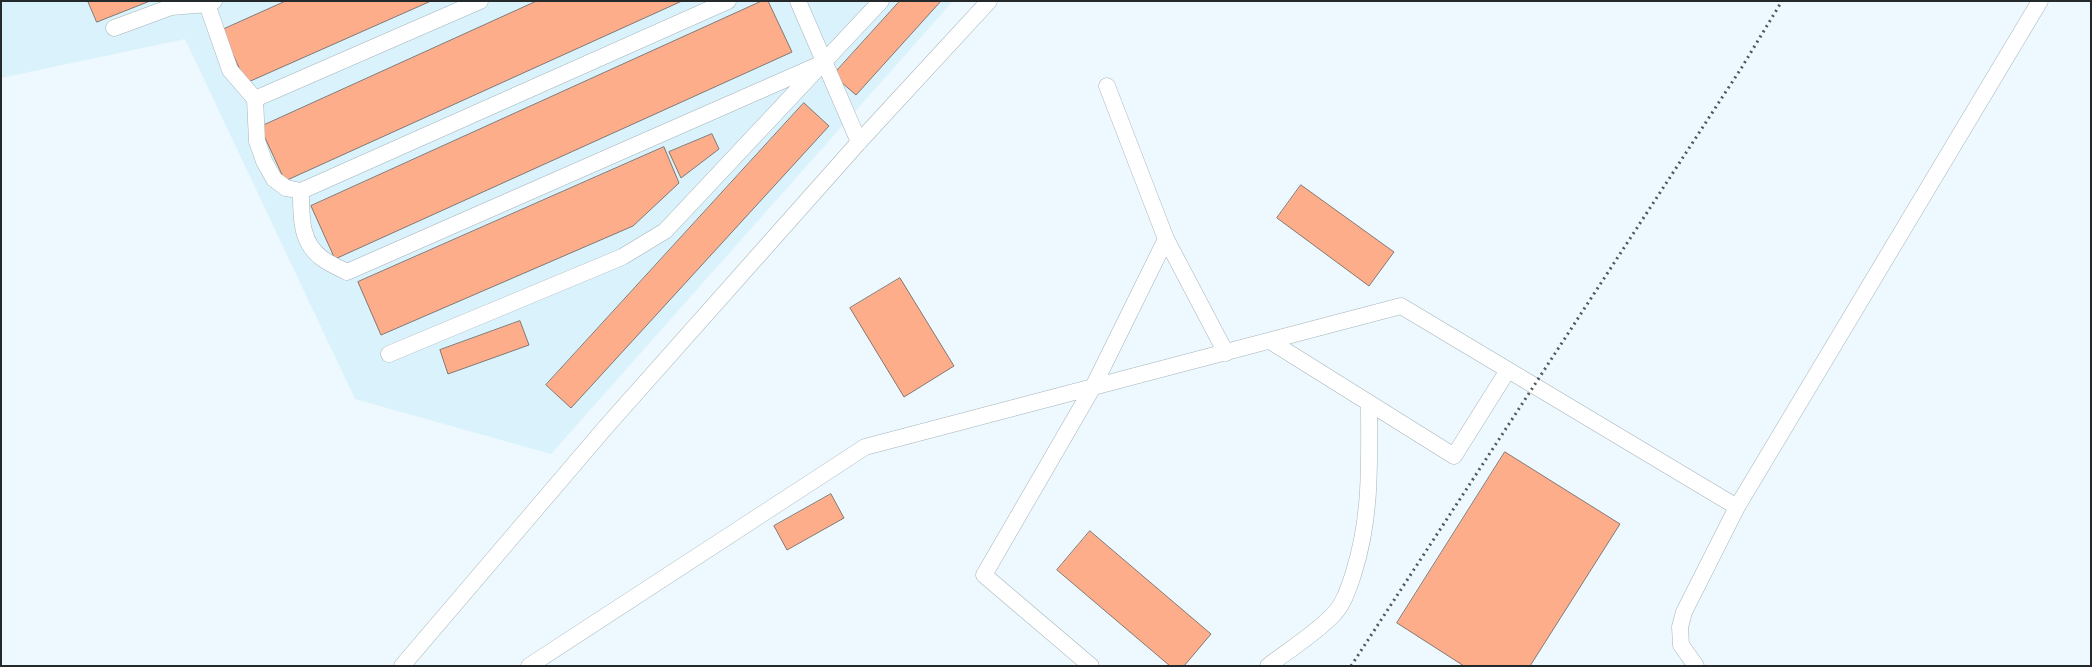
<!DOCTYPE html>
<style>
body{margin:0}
#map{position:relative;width:2092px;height:667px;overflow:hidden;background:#edf9fe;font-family:Lato,sans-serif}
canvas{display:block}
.frame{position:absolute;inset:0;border:2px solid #242a2c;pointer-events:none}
</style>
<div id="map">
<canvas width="2092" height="667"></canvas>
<div class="frame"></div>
</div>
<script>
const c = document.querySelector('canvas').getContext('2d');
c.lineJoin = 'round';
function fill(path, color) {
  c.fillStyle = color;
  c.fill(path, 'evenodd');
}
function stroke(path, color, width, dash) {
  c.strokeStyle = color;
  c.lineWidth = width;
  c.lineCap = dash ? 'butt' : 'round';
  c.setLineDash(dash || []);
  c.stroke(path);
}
fill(new Path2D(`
 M 1,1 L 953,1 L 551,454 L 355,399 L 185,39 L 1,78 Z`), '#daf2fb');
const building = new Path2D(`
 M 88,1 L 150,1 L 97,22 Z
 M 286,1 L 431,1 L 246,83 L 222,30 Z
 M 537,1 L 682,1 L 285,181 L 260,127 Z
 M 762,1 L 768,1 L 792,52 L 335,259 L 311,206 Z
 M 900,1 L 941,1 L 856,95 L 833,75 Z
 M 804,103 L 829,126 L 571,408 L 546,385 Z
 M 712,134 L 719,149 L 681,178 L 669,152 Z
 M 664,147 L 679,183 L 633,226 L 381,335 L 358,282 Z
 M 1301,185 L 1394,252 L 1369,286 L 1277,218 Z
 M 900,278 L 954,366 L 904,397 L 850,308 Z
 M 520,321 L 529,345 L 448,374 L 440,350 Z
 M 1505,452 L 1620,524 L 1530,666 L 1464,666 L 1397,623 Z
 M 831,494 L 844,518 L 787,550 L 774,526 Z
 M 1090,531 L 1211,634 L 1184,666 L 1170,666 L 1057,570 Z`);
fill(building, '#fdad89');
stroke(building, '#847772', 1);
const lane = new Path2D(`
 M 798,1 L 859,142
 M 207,4 L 230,70 L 255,99 L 257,141 L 264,161 L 274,179 L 286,188 L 301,191 L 728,1
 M 114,28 L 171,7 L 207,4 L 214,1
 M 255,99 L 480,1
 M 301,191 C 301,216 300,243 323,259 C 330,264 339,268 347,272 L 825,62
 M 1166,239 L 1226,353
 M 1270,341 L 1454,456 L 1508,370
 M 389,354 L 622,257 L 665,231 L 881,1
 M 402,666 L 605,428 L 859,142 L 989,1
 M 529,666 L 865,447 L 1401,306 L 1737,507
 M 1091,666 L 984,575 L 1093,387 L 1166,239 L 1107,86
 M 1268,666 C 1289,650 1313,635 1331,617 C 1343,606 1348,590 1353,575 C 1372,516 1369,464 1369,403
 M 1696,666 L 1681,645 L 1680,627 L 1684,612 L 1737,507 L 2040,1`);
stroke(lane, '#a5b3b9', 17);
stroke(lane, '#fff', 16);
stroke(new Path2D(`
 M 1351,666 L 1742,67 L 1782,1`), '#4f5759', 3, [2, 4]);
</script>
